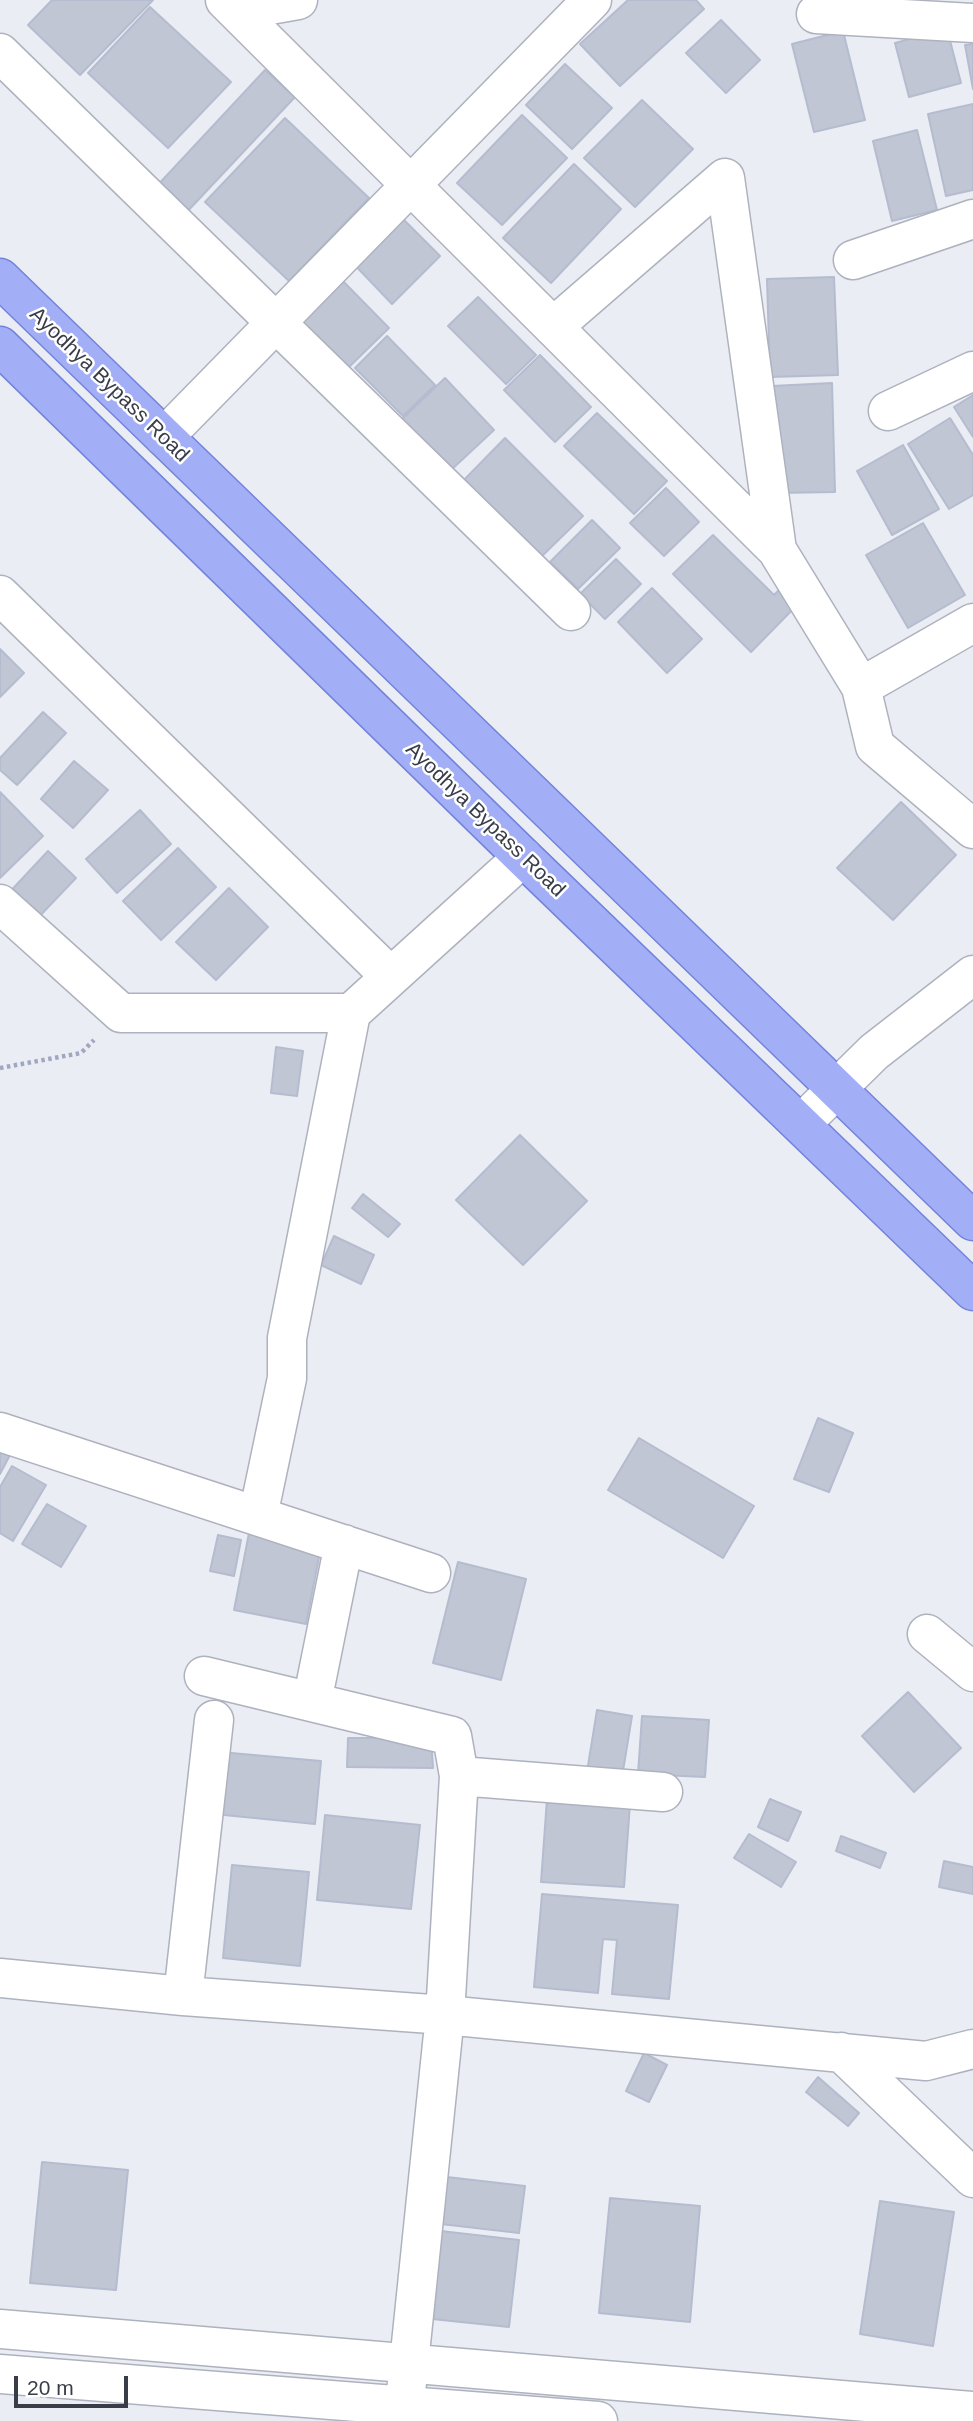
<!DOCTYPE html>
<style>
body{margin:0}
#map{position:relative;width:973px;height:2421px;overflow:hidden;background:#ebedf4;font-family:Arial,sans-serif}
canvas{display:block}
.scale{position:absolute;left:14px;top:2376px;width:114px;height:32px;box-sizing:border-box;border:4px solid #393d48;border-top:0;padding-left:9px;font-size:21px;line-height:24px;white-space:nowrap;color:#393d48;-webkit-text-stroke:5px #fff;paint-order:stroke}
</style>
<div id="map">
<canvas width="973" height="2421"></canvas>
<div class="scale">20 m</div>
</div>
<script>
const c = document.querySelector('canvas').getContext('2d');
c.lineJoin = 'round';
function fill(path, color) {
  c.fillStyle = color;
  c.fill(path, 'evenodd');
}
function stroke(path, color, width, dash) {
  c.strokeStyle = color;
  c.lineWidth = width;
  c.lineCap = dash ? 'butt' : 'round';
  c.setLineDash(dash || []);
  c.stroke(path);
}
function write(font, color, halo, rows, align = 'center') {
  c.font = font + ' Arial,sans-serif';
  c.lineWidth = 5;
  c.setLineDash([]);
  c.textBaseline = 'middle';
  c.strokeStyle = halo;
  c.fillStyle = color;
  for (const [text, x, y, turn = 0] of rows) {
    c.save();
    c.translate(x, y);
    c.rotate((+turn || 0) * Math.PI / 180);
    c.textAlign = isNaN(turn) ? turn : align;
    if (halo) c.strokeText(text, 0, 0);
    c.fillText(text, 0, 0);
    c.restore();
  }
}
const building = new Path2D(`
 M 52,0 L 153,0 L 80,75 L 28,25 Z
 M 628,0 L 696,0 L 704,9 L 620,86 L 580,44 Z
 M 150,7 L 231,82 L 168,148 L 88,73 Z
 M 721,20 L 760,60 L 726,93 L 686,53 Z
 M 947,29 L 961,83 L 909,97 L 895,43 Z
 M 843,31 L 865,120 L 814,132 L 792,44 Z
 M 973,44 L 973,89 L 965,45 Z
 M 565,64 L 612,108 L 572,149 L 526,105 Z
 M 265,70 L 295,97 L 184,215 L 155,188 Z
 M 642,100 L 693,149 L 635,207 L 584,158 Z
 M 973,104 L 973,190 L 946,196 L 928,114 Z
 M 522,115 L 567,158 L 502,225 L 457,183 Z
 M 285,118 L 369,198 L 289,281 L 205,202 Z
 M 917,130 L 937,210 L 892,221 L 873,141 Z
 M 574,164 L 621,209 L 551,283 L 503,238 Z
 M 396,212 L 440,256 L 392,304 L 348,258 Z
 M 336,274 L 389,328 L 347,369 L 294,315 Z
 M 834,277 L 838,375 L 770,377 L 767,279 Z
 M 478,297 L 536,355 L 506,384 L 448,326 Z
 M 387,336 L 435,385 L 403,416 L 355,368 Z
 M 540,355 L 591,407 L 555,442 L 504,390 Z
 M 445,378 L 494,430 L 450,471 L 402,419 Z
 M 832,383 L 835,492 L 776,493 L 772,386 Z
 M 973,395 L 973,437 L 954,407 Z
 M 597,413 L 667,481 L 634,514 L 564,446 Z
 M 950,418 L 973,455 L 973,495 L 949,509 L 908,444 Z
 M 505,438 L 583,516 L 538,560 L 461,483 Z
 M 903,445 L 939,509 L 892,535 L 857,471 Z
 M 666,488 L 699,522 L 664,556 L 630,523 Z
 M 592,520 L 620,548 L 578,589 L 550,562 Z
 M 923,523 L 965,595 L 908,628 L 866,555 Z
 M 713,535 L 774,595 L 784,585 L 801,601 L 751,652 L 673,574 Z
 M 616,559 L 641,584 L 605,619 L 580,594 Z
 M 652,588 L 702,639 L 667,673 L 618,622 Z
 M 0,649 L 24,673 L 0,697 Z
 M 43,712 L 66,733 L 17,785 L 0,770 L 0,758 Z
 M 74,761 L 108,790 L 73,828 L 41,799 Z
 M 0,792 L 43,836 L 0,878 Z
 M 901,802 L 956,855 L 893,920 L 837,868 Z
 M 140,810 L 171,844 L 117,893 L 86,859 Z
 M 178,848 L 216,887 L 161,940 L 123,901 Z
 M 48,851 L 76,878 L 33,923 L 5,897 Z
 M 229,888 L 268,927 L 216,980 L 176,942 Z
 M 276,1047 L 303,1051 L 297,1096 L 271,1093 Z
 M 520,1135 L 587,1201 L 523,1265 L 456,1200 Z
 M 363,1194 L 400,1224 L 388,1237 L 352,1208 Z
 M 334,1236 L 374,1255 L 361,1284 L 321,1265 Z
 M 818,1418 L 853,1433 L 829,1492 L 794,1479 Z
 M 639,1438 L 754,1506 L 723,1558 L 608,1490 Z
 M 0,1449 L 10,1455 L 0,1474 Z
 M 12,1466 L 46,1485 L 13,1541 L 0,1533 L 0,1487 Z
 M 47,1504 L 86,1526 L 61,1567 L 22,1544 Z
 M 249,1533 L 321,1547 L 306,1624 L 234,1610 Z
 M 218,1535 L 241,1540 L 234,1576 L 210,1571 Z
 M 458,1562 L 526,1579 L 501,1680 L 433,1663 Z
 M 908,1692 L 961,1748 L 914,1792 L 862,1736 Z
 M 597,1710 L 632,1716 L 622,1777 L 587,1772 Z
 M 642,1716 L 709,1720 L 705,1777 L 638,1774 Z
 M 348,1738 L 431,1738 L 433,1768 L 347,1767 Z
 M 220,1752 L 321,1761 L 315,1824 L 214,1814 Z
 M 547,1799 L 630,1804 L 624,1887 L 541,1882 Z
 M 770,1799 L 801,1812 L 788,1841 L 758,1827 Z
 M 325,1815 L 420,1825 L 411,1909 L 317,1900 Z
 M 749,1834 L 796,1862 L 781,1887 L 734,1858 Z
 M 841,1836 L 886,1853 L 880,1868 L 836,1851 Z
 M 944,1861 L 973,1867 L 973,1894 L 939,1887 Z
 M 232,1865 L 309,1872 L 300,1966 L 223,1958 Z
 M 542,1894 L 678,1905 L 669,1999 L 612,1994 L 617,1940 L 603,1939 L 598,1993 L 534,1987 Z
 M 644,2053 L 667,2065 L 649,2102 L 626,2091 Z
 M 818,2077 L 859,2113 L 848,2126 L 806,2092 Z
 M 42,2162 L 128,2170 L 116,2290 L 30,2283 Z
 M 447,2177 L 525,2186 L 519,2233 L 441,2224 Z
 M 610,2198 L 700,2206 L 690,2322 L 599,2313 Z
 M 880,2201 L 954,2212 L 933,2346 L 860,2334 Z
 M 441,2231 L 519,2240 L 509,2327 L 432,2319 Z`);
fill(building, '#c1c6d5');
stroke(building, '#b5bccf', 2);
const minor = new Path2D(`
 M 225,0 L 777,550 L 861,687
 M 236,11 L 298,0
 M 816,14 L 973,23
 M 0,53 L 571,611
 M 853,260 L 973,219
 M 553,327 L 725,178 L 777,550
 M 888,411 L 973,371
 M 164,437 L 592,0
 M 0,595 L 390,976
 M 973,623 L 861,687 L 875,746 L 973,829
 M 0,904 L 121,1013 L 351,1013 L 523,857
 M 801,1124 L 874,1052 L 973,975
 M 0,1432 L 431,1573
 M 258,1516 L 287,1378 L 287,1338 L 351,1013
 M 927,1634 L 973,1672
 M 204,1676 L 452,1736 L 459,1776
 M 312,1702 L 344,1544
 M 0,1978 L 183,1996 L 445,2015 L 926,2061 L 973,2049
 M 183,1996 L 214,1720
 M 841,2052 L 973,2178
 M 0,2329 L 973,2411
 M 0,2374 L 598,2421
 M 403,2421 L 445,2015 L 459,1776 L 663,1792`);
const major = new Path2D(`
 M 0,278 L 973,1221
 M 0,346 L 523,857 L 973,1291`);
stroke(minor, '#aeb2bf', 41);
stroke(major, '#7283db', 41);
stroke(new Path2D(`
 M 0,1068 L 81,1053 L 94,1040`), '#a1a7c0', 4.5, [3.5, 3.5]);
stroke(minor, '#fff', 38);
stroke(major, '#a2aef6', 38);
write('21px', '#393d48', '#fff', [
 ["Ayodhya Bypass Road",109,385,44],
 ["Ayodhya Bypass Road",485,820,44]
]);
</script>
